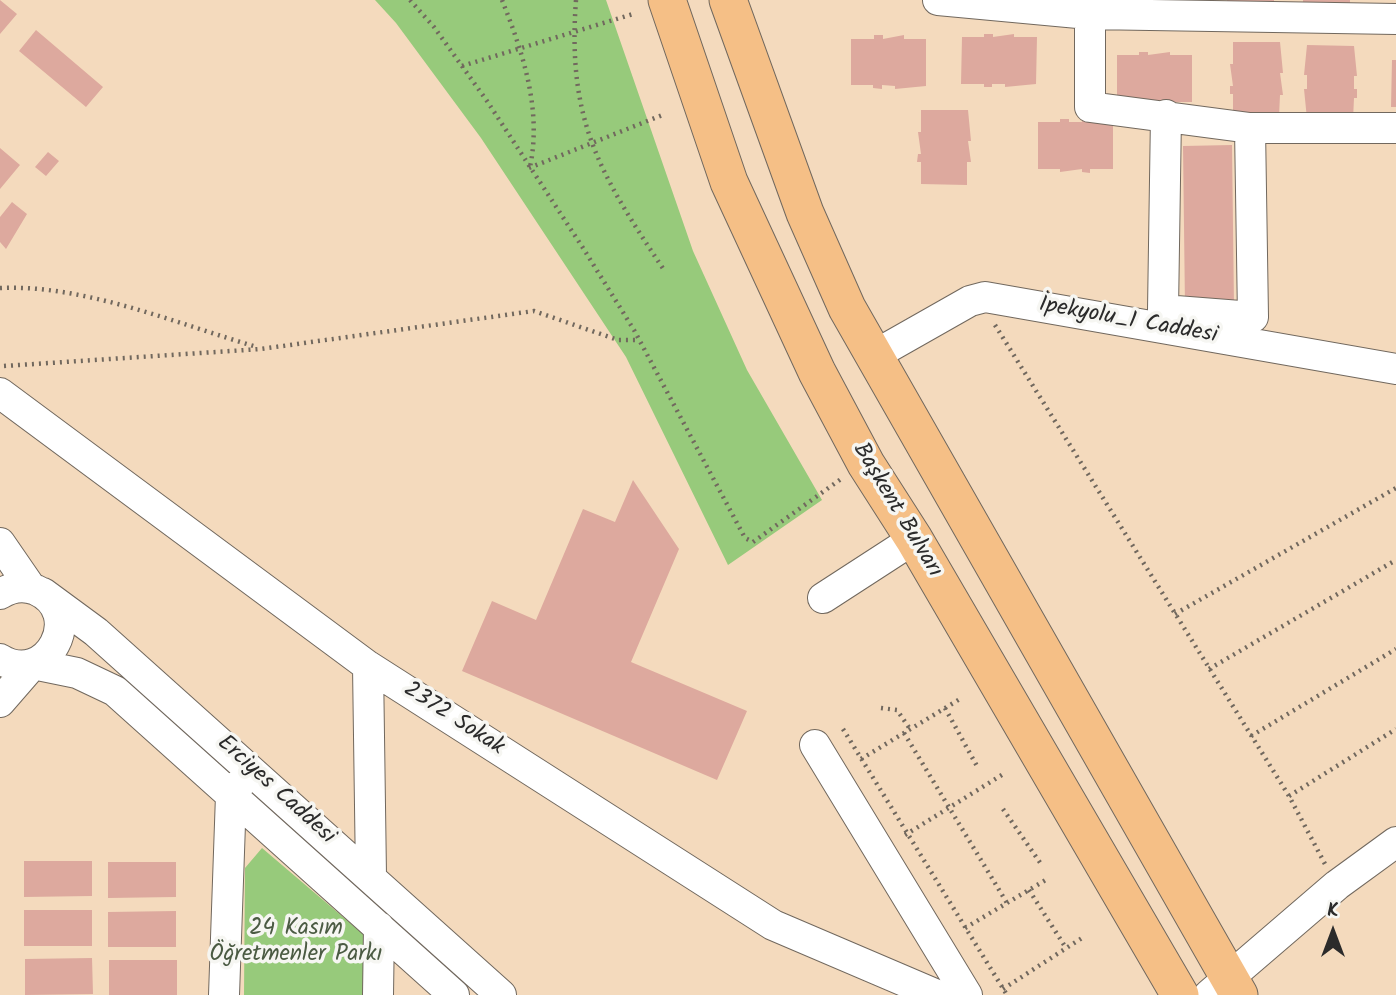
<!DOCTYPE html>
<meta charset="utf-8">
<style>
body{margin:0}
#map{position:relative;width:1396px;height:995px;overflow:hidden;background:#f4dabd;font-family:Kalam,sans-serif}
canvas{display:block}
.north{position:absolute;left:1298px;top:897px;width:70px;height:70px;-webkit-text-stroke:5px #f6f6f2;paint-order:stroke;rotate:0deg;font-size:19px;font-weight:700;line-height:28px;text-align:center;color:#2b2b2b}
.north::after{content:'';display:block;margin:auto;width:24px;height:32px;background:#2b2b2b;clip-path:polygon(50% 0,100% 100%,50% 72%,0 100%)}
</style>
<div id="map">
<canvas width="1396" height="995"></canvas>
<div class="north">K</div>
</div>
<script>
const c = document.querySelector('canvas').getContext('2d');
c.lineJoin = 'round';
function fill(path, color) {
  c.fillStyle = color;
  c.fill(path, 'evenodd');
}
function stroke(path, color, width, dash) {
  c.strokeStyle = color;
  c.lineWidth = width;
  c.lineCap = dash ? 'butt' : 'round';
  c.setLineDash(dash || []);
  c.stroke(path);
}
function write(font, color, halo, rows, align = 'center') {
  c.font = font + ' Kalam,sans-serif';
  c.lineWidth = 7;
  c.setLineDash([]);
  c.textBaseline = 'middle';
  c.strokeStyle = halo;
  c.fillStyle = color;
  for (const [text, x, y, turn = 0] of rows) {
    c.save();
    c.translate(x, y);
    c.rotate((+turn || 0) * Math.PI / 180);
    c.textAlign = isNaN(turn) ? turn : align;
    if (halo) c.strokeText(text, 0, 0);
    c.fillText(text, 0, 0);
    c.restore();
  }
}
fill(new Path2D(`
 M 375,0 L 606,0 L 693,251 L 747,370 L 822,500 L 728,565 L 626,357 L 481,138 L 396,23 Z
 M 262,848 L 363,934 L 363,995 L 244,995 L 245,868 Z`), '#97ca7b');
fill(new Path2D(`
 M 0,0 L 17,14 L 0,34 Z
 M 1227,0 L 1274,0 L 1274,4 L 1227,3 Z
 M 1303,0 L 1350,0 L 1350,6 L 1303,5 Z
 M 36,30 L 103,87 L 86,107 L 19,51 Z
 M 984,34 L 993,34 L 993,37 L 1014,34 L 1014,37 L 1037,37 L 1036,84 L 1005,87 L 1005,84 L 992,84 L 992,87 L 984,87 L 984,84 L 961,84 L 962,37 L 984,37 Z
 M 874,35 L 883,35 L 883,39 L 904,35 L 904,39 L 926,39 L 926,86 L 895,89 L 895,86 L 882,85 L 882,89 L 873,88 L 873,85 L 851,85 L 851,39 L 874,39 Z
 M 1233,42 L 1280,42 L 1283,73 L 1280,73 L 1283,95 L 1280,95 L 1279,117 L 1233,116 L 1233,94 L 1230,94 L 1230,86 L 1233,86 L 1230,64 L 1233,64 Z
 M 1307,45 L 1354,46 L 1357,76 L 1354,76 L 1354,89 L 1357,89 L 1357,98 L 1354,98 L 1353,120 L 1307,119 L 1304,89 L 1307,89 L 1307,75 L 1304,75 Z
 M 1139,52 L 1148,52 L 1148,55 L 1170,52 L 1170,55 L 1192,55 L 1192,102 L 1117,102 L 1117,55 L 1139,55 Z
 M 1392,60 L 1396,60 L 1396,107 L 1391,107 Z
 M 921,110 L 968,110 L 971,141 L 968,141 L 971,162 L 967,162 L 967,185 L 921,184 L 921,162 L 917,162 L 918,154 L 921,154 L 918,132 L 921,132 Z
 M 1060,119 L 1069,119 L 1069,122 L 1082,122 L 1082,119 L 1091,119 L 1091,122 L 1113,122 L 1113,169 L 1090,169 L 1090,173 L 1082,172 L 1082,169 L 1060,172 L 1060,169 L 1038,169 L 1038,122 L 1060,122 Z
 M 1232,145 L 1234,306 L 1185,307 L 1183,146 Z
 M 0,148 L 20,165 L 0,189 Z
 M 48,152 L 59,161 L 46,176 L 35,167 Z
 M 12,202 L 27,214 L 6,249 L 0,242 L 0,217 Z
 M 633,480 L 679,549 L 631,662 L 747,711 L 717,780 L 462,671 L 492,601 L 536,620 L 583,509 L 615,522 Z
 M 24,861 L 92,861 L 92,896 L 24,897 Z
 M 108,862 L 176,862 L 176,897 L 108,898 Z
 M 24,910 L 92,910 L 92,946 L 24,946 Z
 M 176,911 L 176,947 L 108,947 L 108,912 Z
 M 92,958 L 93,994 L 25,995 L 25,959 Z
 M 109,960 L 177,960 L 177,995 L 109,995 Z`), '#dda99e');
const minor = new Path2D(`
 M 938,0 L 1089,14 L 1396,19
 M 1090,0 L 1090,107 L 1250,128
 M 1166,115 L 1163,310 L 1253,317 L 1250,128 L 1396,128
 M 873,356 L 970,301 L 985,297 L 1396,369
 M 0,393 L 368,666 L 773,925 L 937,995
 M 0,543 L 31,588
 M 43,593 L 96,632 L 501,995
 M 0,594 C 11,587 24,585 36,590 C 87,613 47,688 0,659
 M 823,598 L 914,539
 M 368,666 L 371,876
 M 0,702 L 33,664 L 77,673 L 115,691 L 454,995
 M 815,745 L 967,995
 M 224,995 L 231,795 L 239,785
 M 378,995 L 379,927
 M 1209,995 L 1337,885 L 1396,842`);
const major = new Path2D(`
 M 667,0 L 729,182 L 817,372 L 866,464 L 914,539 L 1180,995
 M 728,0 L 805,213 L 847,308 L 1239,995`);
stroke(minor, '#71685e', 32);
stroke(major, '#71685e', 39);
stroke(new Path2D(`
 M 410,0 L 434,27 L 487,101 L 583,248 L 634,330 L 745,538 L 753,542 L 841,479
 M 502,0 C 523,53 542,110 530,167
 M 576,0 C 567,121 600,174 664,270
 M 462,66 L 633,14
 M 529,168 L 665,114
 M 0,288 C 83,284 178,324 257,347
 M 995,325 L 1289,796 L 1325,864
 M 4,366 L 261,349 L 534,311 L 618,340 L 639,340
 M 1175,614 L 1396,488
 M 1209,669 L 1396,560
 M 881,708 L 897,710 L 910,729
 M 945,708 L 978,768
 M 843,729 L 1007,995
 M 904,733 L 1007,903
 M 1251,736 L 1396,649
 M 861,759 L 960,699
 M 1289,796 L 1396,729
 M 1003,809 L 1041,864
 M 905,835 L 1005,773
 M 1029,890 L 1066,948
 M 965,928 L 1049,878
 M 1003,989 L 1085,936`), '#71685e', 4.5, [2, 5]);
stroke(minor, '#fff', 30);
stroke(major, '#f5bf86', 37);
write('23px', '#2b2b2b', '#f6f6f2', [
 ["İpekyolu_1 Caddesi",1128,322,10],
 ["Başkent Bulvarı",896,511,59],
 ["2372 Sokak",453,720,33],
 ["Erciyes Caddesi",275,791,42]
]);
write('23px', '#4b5b43', '#f6f6f2', [
 ["24 Kasım",296,930],
 ["Öğretmenler Parkı",296,956]
]);
</script>
